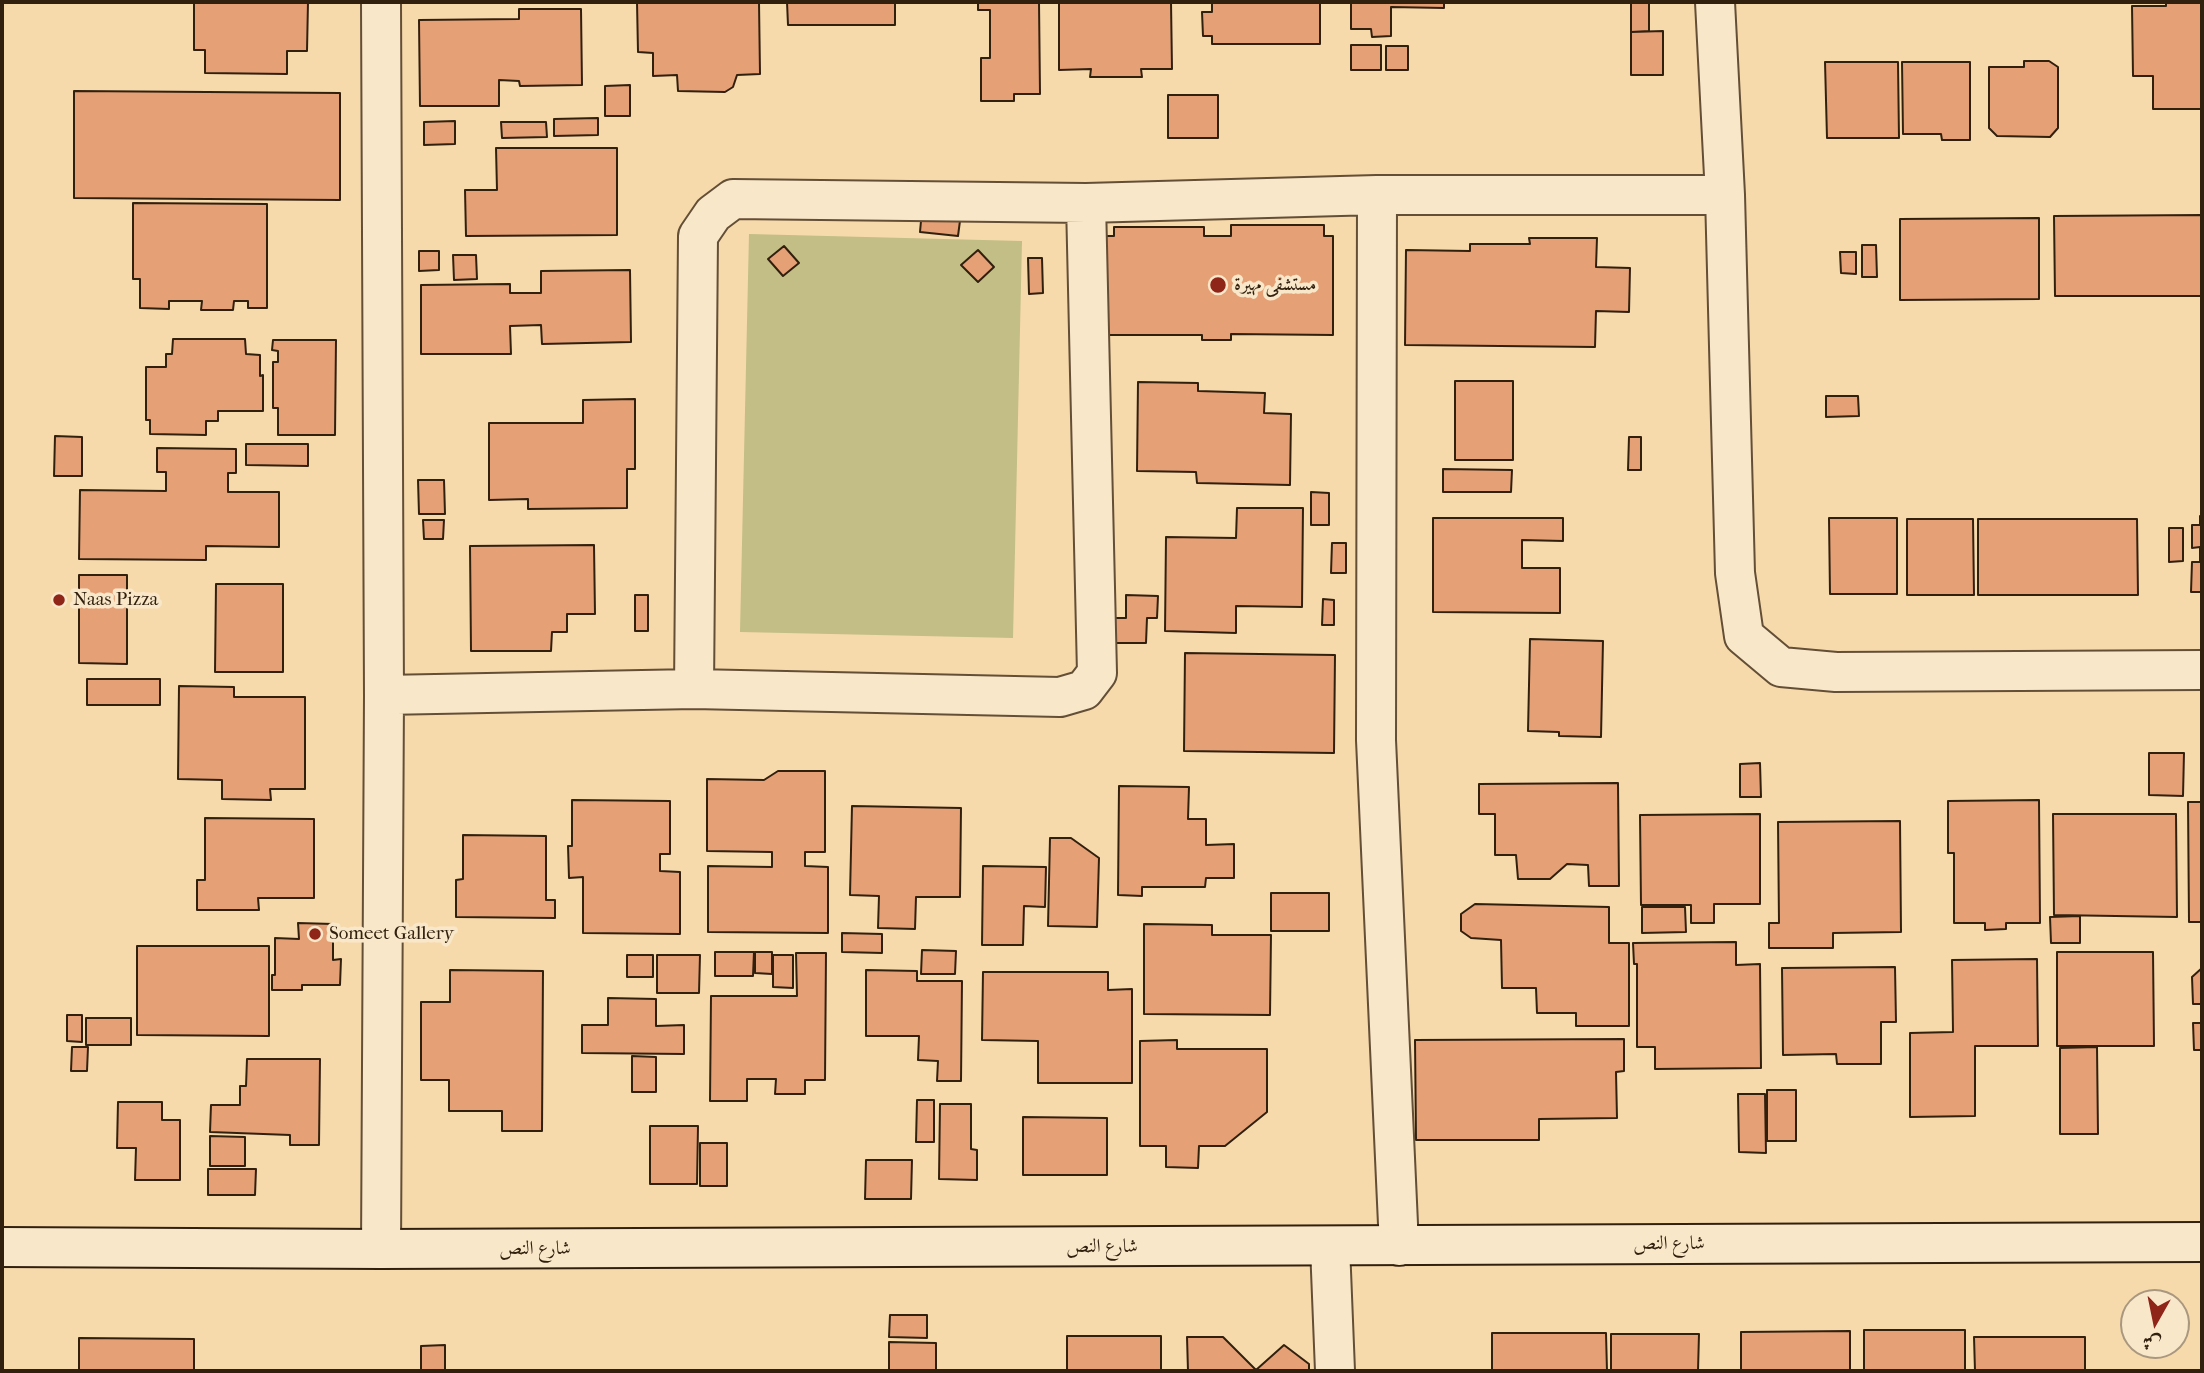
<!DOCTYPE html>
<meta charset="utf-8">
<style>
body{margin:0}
#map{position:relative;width:2204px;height:1373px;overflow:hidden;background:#f6daac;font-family:"IM FELL French Canon",Amiri,serif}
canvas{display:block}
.frame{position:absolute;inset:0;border:4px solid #32200f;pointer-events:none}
.north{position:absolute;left:2120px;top:1289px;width:70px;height:70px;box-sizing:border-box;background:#f9e7c9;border:2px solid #a9977f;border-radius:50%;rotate:189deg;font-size:19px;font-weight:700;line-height:28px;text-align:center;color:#32200f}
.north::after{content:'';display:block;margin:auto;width:24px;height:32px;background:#8f2418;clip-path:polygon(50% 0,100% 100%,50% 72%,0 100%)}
</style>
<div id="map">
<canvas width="2204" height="1373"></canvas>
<div class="frame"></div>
<div class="north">ش</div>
</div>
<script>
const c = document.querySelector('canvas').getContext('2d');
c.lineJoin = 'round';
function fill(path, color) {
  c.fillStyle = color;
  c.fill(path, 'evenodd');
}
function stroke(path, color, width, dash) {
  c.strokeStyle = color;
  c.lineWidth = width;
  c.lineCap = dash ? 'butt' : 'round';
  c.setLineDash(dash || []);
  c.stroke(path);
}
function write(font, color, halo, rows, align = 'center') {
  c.font = font + ' "IM FELL French Canon",Amiri,serif';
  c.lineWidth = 7;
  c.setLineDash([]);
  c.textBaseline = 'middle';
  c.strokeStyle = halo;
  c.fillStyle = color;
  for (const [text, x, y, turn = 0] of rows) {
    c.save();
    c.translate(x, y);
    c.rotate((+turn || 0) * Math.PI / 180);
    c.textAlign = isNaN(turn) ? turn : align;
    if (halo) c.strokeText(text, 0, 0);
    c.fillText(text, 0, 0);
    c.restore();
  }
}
fill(new Path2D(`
 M 749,234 L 1022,241 L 1013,638 L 740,632 Z`), '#c2be85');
const building = new Path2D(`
 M 194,2 L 308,2 L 307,51 L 287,51 L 287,74 L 205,73 L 205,50 L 194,50 Z
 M 637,2 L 759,2 L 760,74 L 737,75 L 733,87 L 725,92 L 678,91 L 677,75 L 653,76 L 653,53 L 638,52 Z
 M 787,2 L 895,2 L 895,25 L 788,25 Z
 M 978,2 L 1039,2 L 1040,94 L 1014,94 L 1014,101 L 981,101 L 981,58 L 990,58 L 990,10 L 978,10 Z
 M 1059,2 L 1171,2 L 1172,69 L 1141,69 L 1142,77 L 1090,77 L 1091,69 L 1059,70 Z
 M 1212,2 L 1320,2 L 1320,44 L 1212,44 L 1212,36 L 1203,36 L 1202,12 L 1212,12 Z
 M 1351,2 L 1444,2 L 1444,8 L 1391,7 L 1391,36 L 1372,37 L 1371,29 L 1351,29 Z
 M 1631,2 L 1649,2 L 1649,31 L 1631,32 Z
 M 2166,2 L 2202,2 L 2202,109 L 2153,109 L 2153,76 L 2133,76 L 2132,6 L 2166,6 Z
 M 519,9 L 581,9 L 582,85 L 520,86 L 519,81 L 499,80 L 499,106 L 420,106 L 419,20 L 519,19 Z
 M 1663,31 L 1663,75 L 1631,75 L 1631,32 Z
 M 1351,45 L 1381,45 L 1381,70 L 1351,70 Z
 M 1386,46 L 1408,46 L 1408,70 L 1386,70 Z
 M 2024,61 L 2049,61 L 2058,67 L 2058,128 L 2050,137 L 1997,136 L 1989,128 L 1989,67 L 2024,67 Z
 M 1825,62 L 1898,62 L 1899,138 L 1827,138 Z
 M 1902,62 L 1970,62 L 1970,140 L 1942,140 L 1941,134 L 1903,134 Z
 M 630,85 L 630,116 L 605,116 L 605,86 Z
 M 74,91 L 340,93 L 340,200 L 74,198 Z
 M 1168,95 L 1218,95 L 1218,138 L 1168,138 Z
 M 598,118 L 598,135 L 554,136 L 554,119 Z
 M 455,121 L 455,144 L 424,145 L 424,122 Z
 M 501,122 L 546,122 L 547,137 L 502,138 Z
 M 496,148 L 617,148 L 617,235 L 466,236 L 465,190 L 497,190 Z
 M 133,203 L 267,204 L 267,308 L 248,308 L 248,301 L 234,301 L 233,310 L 201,310 L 202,301 L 169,301 L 169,309 L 140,308 L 140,279 L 133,279 Z
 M 922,210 L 961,213 L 958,236 L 920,232 Z
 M 2202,215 L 2202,296 L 2055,296 L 2054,216 Z
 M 2039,218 L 2039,299 L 1900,300 L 1900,219 Z
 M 1231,225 L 1324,225 L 1324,236 L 1333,236 L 1333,335 L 1231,334 L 1231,340 L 1202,340 L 1202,335 L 1103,335 L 1103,236 L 1114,236 L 1114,227 L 1204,227 L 1204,236 L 1231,236 Z
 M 1529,238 L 1597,238 L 1596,267 L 1630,268 L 1629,312 L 1596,311 L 1595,347 L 1405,345 L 1406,250 L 1470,251 L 1470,244 L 1530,244 Z
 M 1862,245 L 1876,245 L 1877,277 L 1862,277 Z
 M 784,246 L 799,263 L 783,276 L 768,259 Z
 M 978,250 L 994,267 L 978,282 L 961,265 Z
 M 419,251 L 439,251 L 439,270 L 419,271 Z
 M 1840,252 L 1856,252 L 1856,274 L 1841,273 Z
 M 453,255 L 476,255 L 477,279 L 454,280 Z
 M 1028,258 L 1042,258 L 1043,293 L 1029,294 Z
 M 630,270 L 631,342 L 542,344 L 541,325 L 510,326 L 511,354 L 421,354 L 421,285 L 510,284 L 510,293 L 541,293 L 541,271 Z
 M 173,339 L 245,339 L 246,354 L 260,355 L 260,376 L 263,375 L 263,411 L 218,411 L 218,421 L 206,421 L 206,435 L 150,434 L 150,420 L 146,420 L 146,367 L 166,367 L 166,354 L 172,354 Z
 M 273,340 L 336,340 L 335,435 L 278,435 L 278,408 L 273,408 L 273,362 L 278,362 L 278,351 L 272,350 Z
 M 1455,381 L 1513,381 L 1513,460 L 1455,460 Z
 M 1138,382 L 1198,383 L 1198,391 L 1265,393 L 1264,413 L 1291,414 L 1290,485 L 1197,483 L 1196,472 L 1137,471 Z
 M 1826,396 L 1858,396 L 1859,416 L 1826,417 Z
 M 635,399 L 635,469 L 627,469 L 627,508 L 528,509 L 528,499 L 489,500 L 489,423 L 583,423 L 583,400 Z
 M 55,436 L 82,437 L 82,476 L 54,476 Z
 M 1629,437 L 1641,437 L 1641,470 L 1628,470 Z
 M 246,444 L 308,444 L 308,466 L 246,465 Z
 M 157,448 L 236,449 L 236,473 L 228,473 L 228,492 L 279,492 L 279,547 L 206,546 L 206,560 L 79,559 L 80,490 L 166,491 L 166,472 L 157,472 Z
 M 1443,469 L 1512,470 L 1511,492 L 1443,492 Z
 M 418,480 L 444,480 L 445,514 L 419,514 Z
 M 1311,492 L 1329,493 L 1329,525 L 1311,525 Z
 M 1237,508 L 1303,508 L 1302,607 L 1236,606 L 1236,633 L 1165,631 L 1166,537 L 1236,538 Z
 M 2200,516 L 2202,516 L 2202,592 L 2191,592 L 2192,562 L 2200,562 L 2200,547 L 2192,548 L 2192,525 L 2200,525 Z
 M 1433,518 L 1563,518 L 1563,541 L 1522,540 L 1522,568 L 1560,568 L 1560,613 L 1433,612 Z
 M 1829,518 L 1897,518 L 1897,594 L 1830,594 Z
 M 1907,519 L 1973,519 L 1974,595 L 1907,595 Z
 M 1978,519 L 2137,519 L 2138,595 L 1978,595 Z
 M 423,520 L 444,520 L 443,539 L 424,539 Z
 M 2169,528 L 2183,528 L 2183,561 L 2169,562 Z
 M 1332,543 L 1346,543 L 1346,573 L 1331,573 Z
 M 594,545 L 595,614 L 567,614 L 567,632 L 552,632 L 551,651 L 471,651 L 470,546 Z
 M 79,575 L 127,575 L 127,664 L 79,663 Z
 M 216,584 L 283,584 L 283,672 L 215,672 Z
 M 635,595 L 648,595 L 648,631 L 635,631 Z
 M 1126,595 L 1158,596 L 1157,618 L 1147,618 L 1146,643 L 1110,643 L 1110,618 L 1126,618 Z
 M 1323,599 L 1334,600 L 1334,625 L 1322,625 Z
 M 1530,639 L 1603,641 L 1601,737 L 1559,736 L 1559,732 L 1528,731 Z
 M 1185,653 L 1335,655 L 1334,753 L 1184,751 Z
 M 87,679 L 160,679 L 160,705 L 87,705 Z
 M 179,686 L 234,687 L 234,697 L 305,697 L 305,789 L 270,789 L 271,800 L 222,799 L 222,780 L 178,779 Z
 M 2149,753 L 2184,753 L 2183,796 L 2149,795 Z
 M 1760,763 L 1761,797 L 1740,797 L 1740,764 Z
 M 778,771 L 825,771 L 825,852 L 805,852 L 805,866 L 828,867 L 828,933 L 708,932 L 708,866 L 772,867 L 772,852 L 707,851 L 707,779 L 764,780 Z
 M 1618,783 L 1619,886 L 1589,886 L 1588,865 L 1567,864 L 1550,879 L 1518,879 L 1516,855 L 1495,855 L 1495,814 L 1479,814 L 1479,784 Z
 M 1119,786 L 1189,787 L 1188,819 L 1206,819 L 1206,845 L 1234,844 L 1234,878 L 1206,878 L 1205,887 L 1142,887 L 1142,896 L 1118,895 Z
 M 572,800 L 670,801 L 670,854 L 660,854 L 660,871 L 680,872 L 680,934 L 583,933 L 583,877 L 569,878 L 568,846 L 572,846 Z
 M 2039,800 L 2040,923 L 2006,923 L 2006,929 L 1985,930 L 1985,923 L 1954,923 L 1954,853 L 1948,853 L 1948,801 Z
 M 2188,802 L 2202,802 L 2202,922 L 2189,922 Z
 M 852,806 L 961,808 L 960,897 L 916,897 L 915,929 L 878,928 L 879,896 L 850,895 Z
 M 1760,814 L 1760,904 L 1714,904 L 1714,923 L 1691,923 L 1691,905 L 1641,905 L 1640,815 Z
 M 2053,814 L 2176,814 L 2177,917 L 2054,915 Z
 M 205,818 L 314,819 L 314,898 L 258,898 L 259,910 L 197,910 L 197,880 L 205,880 Z
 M 1900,821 L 1901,932 L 1833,933 L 1833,948 L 1769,948 L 1769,923 L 1779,923 L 1778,822 Z
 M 463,835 L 546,836 L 546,900 L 555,900 L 555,918 L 456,917 L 456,880 L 463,879 Z
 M 1050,838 L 1071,838 L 1099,858 L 1097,927 L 1048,926 Z
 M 983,866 L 1046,867 L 1045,907 L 1024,906 L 1023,945 L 982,945 Z
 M 1271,893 L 1329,893 L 1329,931 L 1271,931 Z
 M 1475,904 L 1609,907 L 1609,943 L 1629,943 L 1629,1026 L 1576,1026 L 1576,1013 L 1537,1013 L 1536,988 L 1502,988 L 1501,940 L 1471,938 L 1461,931 L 1461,914 Z
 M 1642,907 L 1685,907 L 1686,932 L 1642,933 Z
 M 2080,916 L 2080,943 L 2051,943 L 2050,917 Z
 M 298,923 L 333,924 L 333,960 L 341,959 L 340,985 L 302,985 L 302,990 L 272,990 L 272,975 L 275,975 L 275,938 L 299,939 Z
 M 1144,924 L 1212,925 L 1212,935 L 1271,935 L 1270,1015 L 1144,1014 Z
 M 842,933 L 882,934 L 882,953 L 842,952 Z
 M 1736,942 L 1736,965 L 1760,964 L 1761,1068 L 1655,1069 L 1655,1047 L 1637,1047 L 1637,964 L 1634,964 L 1633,943 Z
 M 137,946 L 269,946 L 269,1036 L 137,1035 Z
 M 922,950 L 956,951 L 955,974 L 921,974 Z
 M 715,952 L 754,952 L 753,976 L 715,976 Z
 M 755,952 L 772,952 L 772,974 L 755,973 Z
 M 2057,952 L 2153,952 L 2154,1046 L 2057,1046 Z
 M 796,953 L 826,953 L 825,1080 L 805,1080 L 805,1094 L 775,1094 L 776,1079 L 747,1079 L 747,1101 L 710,1101 L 711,996 L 797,996 Z
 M 627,955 L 653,955 L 653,977 L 627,977 Z
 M 657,955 L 700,955 L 699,993 L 657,993 Z
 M 773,955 L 793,955 L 793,988 L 773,987 Z
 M 2037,959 L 2038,1046 L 1975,1046 L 1975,1116 L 1910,1117 L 1910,1033 L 1953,1032 L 1952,960 Z
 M 1895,967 L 1896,1022 L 1881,1022 L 1881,1064 L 1837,1064 L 1836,1054 L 1783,1055 L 1782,968 Z
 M 2202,968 L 2202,1004 L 2193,1004 L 2192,977 Z
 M 450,970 L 543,971 L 542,1131 L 502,1131 L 502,1111 L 449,1111 L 449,1080 L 421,1080 L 421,1002 L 450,1002 Z
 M 866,970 L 917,971 L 917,981 L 962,981 L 961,1081 L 937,1081 L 938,1061 L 918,1060 L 919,1036 L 866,1036 Z
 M 983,972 L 1108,972 L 1108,990 L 1132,989 L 1132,1083 L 1038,1083 L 1038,1041 L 982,1040 Z
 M 608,998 L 656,999 L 656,1026 L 684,1025 L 684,1054 L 582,1053 L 582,1025 L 608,1025 Z
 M 67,1015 L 82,1015 L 82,1042 L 67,1041 Z
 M 86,1018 L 131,1018 L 131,1045 L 86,1045 Z
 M 2193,1023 L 2202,1023 L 2202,1050 L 2194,1050 Z
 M 1624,1039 L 1624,1071 L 1616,1072 L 1617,1118 L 1539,1119 L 1539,1140 L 1416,1140 L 1415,1040 Z
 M 1177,1040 L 1177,1049 L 1267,1049 L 1267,1112 L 1225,1146 L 1199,1146 L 1198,1168 L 1166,1167 L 1166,1146 L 1140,1146 L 1140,1041 Z
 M 72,1047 L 88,1047 L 87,1071 L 71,1071 Z
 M 2097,1047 L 2098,1134 L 2060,1134 L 2060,1048 Z
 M 632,1056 L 656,1057 L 656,1092 L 632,1092 Z
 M 247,1059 L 320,1059 L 319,1145 L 290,1145 L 290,1135 L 210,1132 L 211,1105 L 240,1105 L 240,1086 L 246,1086 Z
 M 1767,1090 L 1796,1090 L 1796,1141 L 1767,1141 Z
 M 1738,1094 L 1765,1094 L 1766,1153 L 1739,1152 Z
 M 917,1100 L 934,1100 L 934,1142 L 916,1142 Z
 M 118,1102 L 162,1102 L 162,1120 L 180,1120 L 180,1180 L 135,1180 L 136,1148 L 117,1148 Z
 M 940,1104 L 971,1104 L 971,1149 L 977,1150 L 977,1180 L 939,1179 Z
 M 1023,1117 L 1107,1118 L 1107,1175 L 1023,1175 Z
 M 650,1126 L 698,1126 L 697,1184 L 650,1184 Z
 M 210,1136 L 245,1137 L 245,1166 L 210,1166 Z
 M 700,1143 L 727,1143 L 727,1186 L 700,1186 Z
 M 866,1160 L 912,1160 L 911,1199 L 865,1199 Z
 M 208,1169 L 256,1169 L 255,1195 L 208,1195 Z
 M 890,1315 L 927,1315 L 927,1338 L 889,1337 Z
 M 1864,1330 L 1965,1330 L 1965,1371 L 1864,1371 Z
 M 1850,1331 L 1850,1371 L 1741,1371 L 1741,1332 Z
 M 1492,1333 L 1606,1333 L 1607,1371 L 1492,1371 Z
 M 1611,1334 L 1699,1334 L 1698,1371 L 1611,1371 Z
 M 1067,1336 L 1161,1336 L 1161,1371 L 1067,1371 Z
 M 1187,1337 L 1223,1337 L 1256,1370 L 1284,1345 L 1309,1364 L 1309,1371 L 1188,1371 Z
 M 1974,1337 L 2085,1337 L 2085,1371 L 1975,1371 Z
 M 79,1338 L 194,1339 L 194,1371 L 79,1371 Z
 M 889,1342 L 936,1343 L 936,1371 L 889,1371 Z
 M 445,1345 L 445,1371 L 421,1371 L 421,1346 Z`);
fill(building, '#e5a076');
stroke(building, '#32200f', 2);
const street = new Path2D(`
 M 381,2 L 384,695 L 381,1249
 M 1715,2 L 1725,195 L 1735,573 L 1744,636 L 1781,667 L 1836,672 L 2202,670
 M 1377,195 L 1376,740 L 1399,1246
 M 694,689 L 698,236 L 713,214 L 733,199 L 1086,203 L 1377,195 L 1725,195
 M 384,695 L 694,689 L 1060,697 L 1084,690 L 1097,673 L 1086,203
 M 1330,1246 L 1335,1371`);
const secondary = new Path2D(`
 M 2,1247 L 381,1249 L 2202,1242`);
stroke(street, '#634e36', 42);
stroke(secondary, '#32200f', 42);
stroke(street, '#f9e7c9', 38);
stroke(secondary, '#f9e7c9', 38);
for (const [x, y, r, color] of [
 [1218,285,9,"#8f2418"],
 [59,600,7,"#8f2418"],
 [315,934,7,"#8f2418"]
]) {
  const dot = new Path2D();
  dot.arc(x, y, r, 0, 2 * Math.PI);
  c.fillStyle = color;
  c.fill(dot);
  stroke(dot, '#f9e7c9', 2.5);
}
write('19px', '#32200f', '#f9e7c9', [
 ["مستشفى مهيرة",1234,285],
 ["Naas Pizza",73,600],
 ["Someet Gallery",329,934]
], 'left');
write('19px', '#32200f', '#f9e7c9', [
 ["شارع النص",1669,1244],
 ["شارع النص",1102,1247],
 ["شارع النص",535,1249]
]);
</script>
